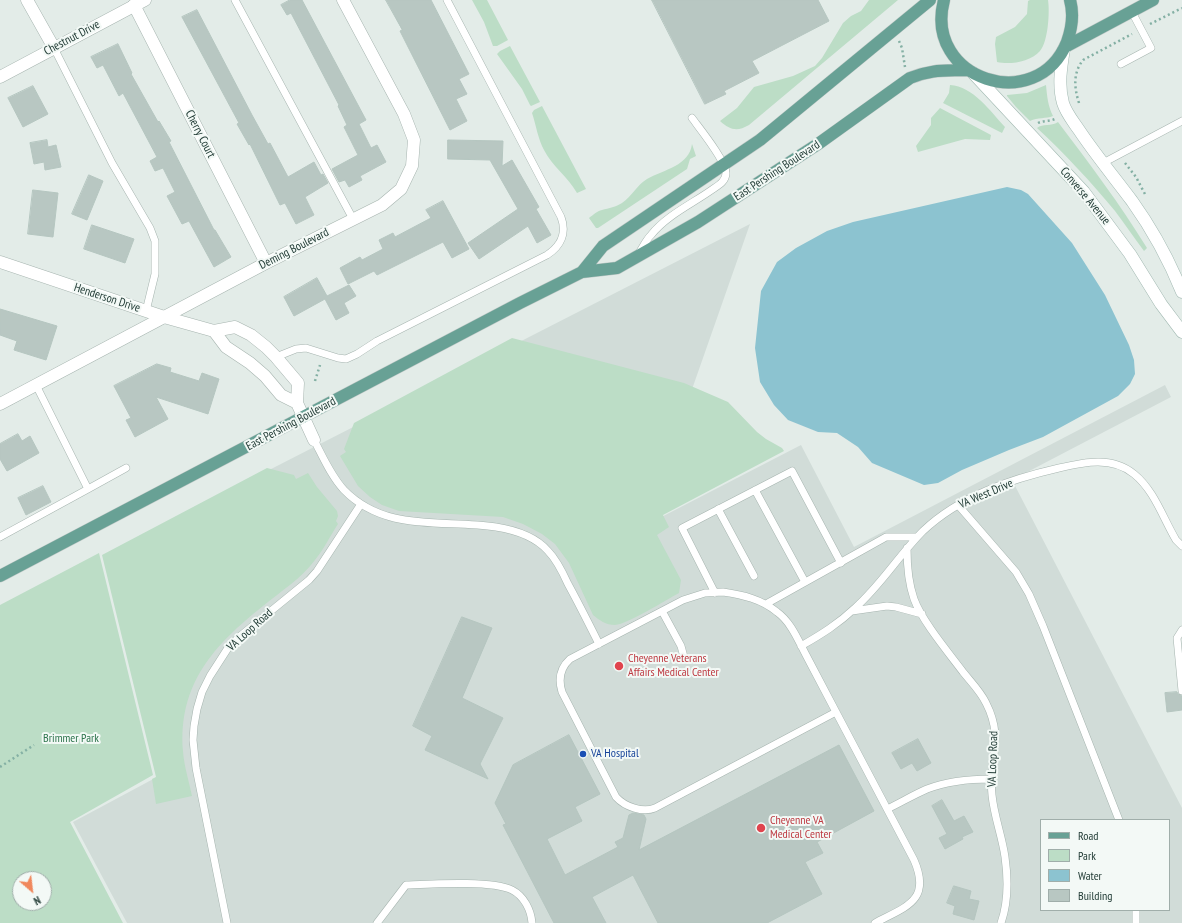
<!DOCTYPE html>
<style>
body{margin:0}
#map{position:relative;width:1182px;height:923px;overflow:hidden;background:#e3ece8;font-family:"PT Sans Narrow",sans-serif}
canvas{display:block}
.legend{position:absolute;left:1040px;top:819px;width:130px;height:92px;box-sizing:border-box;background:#f3f9f6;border:1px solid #a0aeaa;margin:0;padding:5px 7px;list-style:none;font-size:12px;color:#233d37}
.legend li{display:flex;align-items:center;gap:8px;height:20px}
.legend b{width:20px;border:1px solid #a0aeaa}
.north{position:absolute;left:12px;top:871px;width:40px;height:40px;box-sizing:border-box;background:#f3f9f6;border:1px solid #a0aeaa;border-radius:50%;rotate:152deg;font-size:11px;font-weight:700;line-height:16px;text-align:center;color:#233d37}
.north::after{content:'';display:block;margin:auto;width:14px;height:18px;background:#f0885d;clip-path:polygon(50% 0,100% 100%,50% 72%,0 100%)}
</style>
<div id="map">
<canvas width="1182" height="923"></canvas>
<ul class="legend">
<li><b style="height:5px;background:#68a195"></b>Road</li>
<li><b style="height:11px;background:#bcddc6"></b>Park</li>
<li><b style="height:11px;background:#8cc3d0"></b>Water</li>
<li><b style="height:11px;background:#b8c7c2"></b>Building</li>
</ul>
<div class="north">N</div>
</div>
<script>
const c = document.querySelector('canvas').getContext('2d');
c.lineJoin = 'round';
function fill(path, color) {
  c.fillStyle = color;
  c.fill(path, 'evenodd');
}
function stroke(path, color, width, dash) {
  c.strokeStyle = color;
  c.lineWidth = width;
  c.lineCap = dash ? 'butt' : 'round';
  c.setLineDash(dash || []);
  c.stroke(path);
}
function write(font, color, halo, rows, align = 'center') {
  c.font = font + ' "PT Sans Narrow",sans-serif';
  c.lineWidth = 4;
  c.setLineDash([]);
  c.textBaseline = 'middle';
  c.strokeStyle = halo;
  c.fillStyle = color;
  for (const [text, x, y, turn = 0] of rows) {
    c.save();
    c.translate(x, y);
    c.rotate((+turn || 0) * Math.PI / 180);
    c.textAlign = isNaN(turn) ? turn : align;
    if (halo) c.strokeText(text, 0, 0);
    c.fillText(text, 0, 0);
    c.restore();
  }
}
fill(new Path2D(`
 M 750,224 L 644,526 L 801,445 L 854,547 L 1165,385 L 1171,397 L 1012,480 L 1182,808 L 1182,923 L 127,923 L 73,822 L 157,777 L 103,555 ZM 1041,820 L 1169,820 L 1169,910 L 1041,910 Z`), '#d1dcd8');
fill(new Path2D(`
 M 472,0 L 487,0 L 508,40 L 497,46 L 493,46 L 484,22 Z
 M 869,0 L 898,0 L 749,125 C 737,132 730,130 720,121 L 737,108 L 754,87 L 793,76 L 815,66 L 822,58 L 843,23 L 851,16 L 861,11 Z
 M 1030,0 L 1048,0 C 1050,12 1048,42 1040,51 C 1030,62 1010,65 997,62 L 995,44 L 996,37 L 1015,27 L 1027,14 L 1028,1 Z
 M 510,46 L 540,102 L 531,106 L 530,105 L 522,89 L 497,54 L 500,51 Z
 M 950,85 C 973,86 991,112 1005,127 L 1002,133 L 943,103 L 949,93 Z
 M 1046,85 C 1047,96 1048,106 1053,116 C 1046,119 1038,117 1030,121 L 1016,107 L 1007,96 L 1007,95 L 1027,93 Z
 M 542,106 L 586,189 L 577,193 C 568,177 552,166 544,150 C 538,139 536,125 532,113 L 534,110 Z
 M 940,108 L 991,135 L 990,140 L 965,139 L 918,152 L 916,146 L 931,125 L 931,118 Z
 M 1058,122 C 1089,163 1120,204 1147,248 L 1144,251 C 1134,238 1125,224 1115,211 C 1091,182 1065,154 1037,128 C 1043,123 1051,127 1058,122 Z
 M 692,144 L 696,156 L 690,159 L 687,169 L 598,228 L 596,228 L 589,218 C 593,215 597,211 602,210 C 609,208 616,207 622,203 C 632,196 637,185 647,179 C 665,169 689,166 692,144 Z
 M 512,338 L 684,383 L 728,402 L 757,432 L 766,439 L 782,448 L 784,451 L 663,515 L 669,527 L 657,535 L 681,580 L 679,593 C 666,600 628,624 615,625 C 606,625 599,620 593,615 L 569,563 L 555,544 L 542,534 L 523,524 L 503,517 L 399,511 L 382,505 L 370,497 L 358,486 L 340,456 L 346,452 L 344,449 L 354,423 Z
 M 267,468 L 294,475 L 296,479 L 308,473 L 317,487 L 337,511 L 338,516 L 336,521 L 338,524 C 330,536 324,549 315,560 C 301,579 281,591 263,606 C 214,645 178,684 183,751 C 184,766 189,781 192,796 L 156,804 L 152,779 L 156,777 L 102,555 Z
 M 99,553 L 153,775 L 70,822 L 123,923 L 0,923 L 0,605 ZM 20,879 L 44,879 L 44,903 L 20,903 Z`), '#bcddc6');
fill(new Path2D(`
 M 1007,187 L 1021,190 L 1028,194 L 1072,243 L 1105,295 L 1129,345 L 1134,360 L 1135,374 L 1130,384 L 1118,396 L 1043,437 L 1009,450 L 962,470 L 938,483 L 924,485 L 872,463 L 858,447 L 837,433 L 818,432 L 788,420 L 774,405 L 760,382 L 755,348 L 761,291 L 777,262 L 796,248 L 827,231 L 853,222 Z`), '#8cc3d0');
const building = new Path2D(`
 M 290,0 L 302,0 L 366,120 L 359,124 L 371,148 L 377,145 L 386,162 L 360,176 L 362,180 L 349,187 L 345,180 L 339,182 L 332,169 L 358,155 L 344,127 L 347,125 L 338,106 L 339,105 L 291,13 L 287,15 L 281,5 Z
 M 386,0 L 431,0 L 469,74 L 459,79 L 467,94 L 456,99 L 467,121 L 450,130 L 400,31 L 402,30 Z
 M 652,0 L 818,0 L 829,21 L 752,61 L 759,73 L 724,91 L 726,94 L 705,104 Z
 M 197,10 L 252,115 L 268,144 L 270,143 L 288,177 L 314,162 L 321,175 L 323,174 L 328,183 L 305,197 L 314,215 L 296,224 L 285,203 L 280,205 L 250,144 L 249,145 L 237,124 L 239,123 L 182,17 Z
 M 118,44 L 132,73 L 131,74 L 158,122 L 159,121 L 171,141 L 169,142 L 214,230 L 215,230 L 231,257 L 214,267 L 189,221 L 182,224 L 167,196 L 175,192 L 163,168 L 155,171 L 150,161 L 157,157 L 123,93 L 119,96 L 103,65 L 97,68 L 91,57 Z
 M 33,86 L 48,114 L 23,127 L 8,98 Z
 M 47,140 L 48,147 L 56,145 L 61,167 L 45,170 L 44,162 L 34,164 L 30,143 Z
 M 448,140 L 503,141 L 502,166 L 512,160 L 539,207 L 536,209 L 551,235 L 537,243 L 528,226 L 479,259 L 468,243 L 518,209 L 490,160 L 448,159 Z
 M 89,175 L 103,181 L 87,220 L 72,214 Z
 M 33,190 L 58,193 L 53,237 L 28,234 Z
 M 443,201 L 469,249 L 452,258 L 443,242 L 377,275 L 374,271 L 348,284 L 340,268 L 360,257 L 362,260 L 383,249 L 379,240 L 393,233 L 395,237 L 431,218 L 426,210 Z
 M 92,225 L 134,239 L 125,263 L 84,249 Z
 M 317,278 L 327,296 L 349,285 L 356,296 L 344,303 L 349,313 L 336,320 L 325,299 L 294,316 L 284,297 Z
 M 0,309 L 57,326 L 46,360 L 14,350 L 17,341 L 0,335 Z
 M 157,364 L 171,368 L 170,372 L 199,381 L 202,373 L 219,379 L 208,414 L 156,397 L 168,419 L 135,437 L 126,420 L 131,418 L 114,386 Z
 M 18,434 L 22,441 L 30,436 L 39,453 L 7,471 L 0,459 L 0,444 Z
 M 43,486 L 51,502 L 26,515 L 18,498 Z
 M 462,617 L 492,628 L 462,698 L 503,718 L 480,764 L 488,779 L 425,750 L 432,736 L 413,726 Z
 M 1177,692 L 1178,694 L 1182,696 L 1182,710 L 1167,712 L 1165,693 Z
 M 569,735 L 600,794 L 575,807 L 582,821 L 547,839 L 565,875 L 618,847 L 615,842 L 623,838 L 629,815 L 633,813 L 644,815 L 646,819 L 639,850 L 839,745 L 874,811 L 817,842 L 823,853 L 805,862 L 822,894 L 767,923 L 658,923 L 633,875 L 592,897 L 606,923 L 554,923 L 503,825 L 506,824 L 495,803 L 513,765 Z
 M 918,739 L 931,763 L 917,771 L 912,763 L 901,769 L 892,753 Z
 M 942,800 L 954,821 L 964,816 L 973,832 L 962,837 L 963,839 L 945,849 L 939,838 L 947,834 L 932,806 Z
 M 954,886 L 971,891 L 969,899 L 979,901 L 974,920 L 953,914 L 955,906 L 947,903 Z`);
fill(building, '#b8c7c2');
stroke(building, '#b5c6c0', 1);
const service = new Path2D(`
 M 235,0 L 353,219
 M 54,48 L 112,163 L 150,228 L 155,241 L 155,274 L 146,311
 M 1121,64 L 1151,48 L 1132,12
 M 1103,163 L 1182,121
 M 639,253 C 643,247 646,240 651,235 C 667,215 692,204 713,189 C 719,185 726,181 726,173 C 726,161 700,129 692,118
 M 276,357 L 296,349 L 306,348 L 338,358 L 346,359 L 357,354 L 377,341 L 547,255 C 561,246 567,233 561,217 L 447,0
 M 314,440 C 323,457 331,476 344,490 C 386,533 443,519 496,527 C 515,530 535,536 548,551 C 557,560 563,573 568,584 C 579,604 589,624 599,644
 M 88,489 L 126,468
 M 755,490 L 805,582
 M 958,505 L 1016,572 L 1029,594 L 1043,626 L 1119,820
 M 718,509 L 754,576
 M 0,537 L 88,489 L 36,385
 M 907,548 C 907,566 908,582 914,599 C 922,621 948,652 963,672 C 971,682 981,692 986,703 C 1005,740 988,759 992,795 C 994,816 1002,836 1005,857 C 1008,878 1008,903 1001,923
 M 723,592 C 743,595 761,599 777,612 C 791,622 798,640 806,655 C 816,674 826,693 836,712 L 655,808 C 643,813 625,807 616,797 L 562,692 C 558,679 560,668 570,659 L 683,600 L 705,593 Z
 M 715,593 L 682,528 L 792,471 L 841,563
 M 766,604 L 886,537 L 917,537
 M 662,611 L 681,646 L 684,657
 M 852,611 L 887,606 L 896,607 L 922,614
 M 801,646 C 822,634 838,624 855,608 C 881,585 899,555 923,531 C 960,496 1011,479 1059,468 C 1085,462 1112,456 1134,474 C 1154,490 1163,518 1176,540 L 1182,546
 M 1182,691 L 1177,638 L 1182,630
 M 836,712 L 914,860 C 932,901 905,907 875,923
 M 887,809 C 900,803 913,795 927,789 C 948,781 969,779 991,779
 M 227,923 L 196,768 L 193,740 L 194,726 L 197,709 L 202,692 L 210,676 L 228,648 L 239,637 L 309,580 L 317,571 L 361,504
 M 377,923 L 406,885 C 430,884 493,880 512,890 C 524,896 531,910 532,923
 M 1136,923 L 1136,910`);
const minor = new Path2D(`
 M 134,5 L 266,263
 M 0,404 L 266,263 L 382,205 L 401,189 L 412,166 L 414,140 L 404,114 L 343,0`);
const tertiary = new Path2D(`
 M 27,0 L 54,48
 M 0,77 L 145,0
 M 0,262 L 164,317 L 214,331 L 235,327 L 251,335 L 266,347 L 276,357 L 298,383 L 297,403 L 314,440
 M 214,331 L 226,347 L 250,363 L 265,376 L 281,395 L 297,403`);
const secondary = new Path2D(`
 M 1064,49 C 1061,67 1058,85 1063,103 C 1066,113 1073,121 1079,130 C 1095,154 1114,177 1132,201 C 1152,229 1169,260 1182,292
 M 973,73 L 1084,192 L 1130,254 L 1161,304 L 1182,332`);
const primary = new Path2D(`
 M 944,0 C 923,80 1037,116 1067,42 C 1072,28 1074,14 1070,0
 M 1065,47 L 1153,0
 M 582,272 L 603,246 L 760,140 L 930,0
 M 0,576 L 520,303 L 582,272 L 617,268 L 698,222 L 818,144 L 910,78 C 932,69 945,71 968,70`);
stroke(service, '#a6b4af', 8);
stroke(minor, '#a6b4af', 13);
stroke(tertiary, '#a6b4af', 13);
stroke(secondary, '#a1b8b1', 13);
stroke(primary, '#c1c9c7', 13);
stroke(new Path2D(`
 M 1150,24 L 1182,8
 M 899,41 L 902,48 L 905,67
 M 1079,103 C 1074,87 1073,73 1083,60 L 1132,34
 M 1038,123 C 1044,120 1050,122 1057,118
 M 1125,163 L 1136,177 L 1146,196
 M 315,381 L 320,365
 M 0,767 L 34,745`), '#84b0a4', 2.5, [2, 3]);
stroke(service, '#fff', 7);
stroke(minor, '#fff', 12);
stroke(tertiary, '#fff', 12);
stroke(secondary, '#fff', 12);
stroke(primary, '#68a195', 12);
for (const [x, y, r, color] of [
 [619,666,5,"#e0444e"],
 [583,754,4,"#1a4fb4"],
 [761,828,5,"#e0444e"]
]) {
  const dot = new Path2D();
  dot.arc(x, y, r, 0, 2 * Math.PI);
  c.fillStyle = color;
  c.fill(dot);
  stroke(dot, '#f3f9f6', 1.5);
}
write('12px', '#233d37', '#f3f9f6', [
 ["Chestnut Drive",72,38,-28],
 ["Cherry Court",200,134,63],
 ["East Pershing Boulevard",777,171,-33],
 ["Converse Avenue",1085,196,50],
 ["Deming Boulevard",294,249,-27],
 ["Henderson Drive",107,298,18],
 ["East Pershing Boulevard",291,424,-28],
 ["VA West Drive",986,494,-23],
 ["VA Loop Road",250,630,-42],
 ["VA Loop Road",993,759,-88]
]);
write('12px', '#be3a42', '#f3f9f6', [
 ["Cheyenne Veterans",628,659],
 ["Affairs Medical Center",628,673],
 ["Cheyenne VA",770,821],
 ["Medical Center",770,835]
], 'left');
write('12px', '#2d744c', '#f3f9f6', [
 ["Brimmer Park",71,739]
]);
write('12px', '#164399', '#f3f9f6', [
 ["VA Hospital",591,754]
], 'left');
</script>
